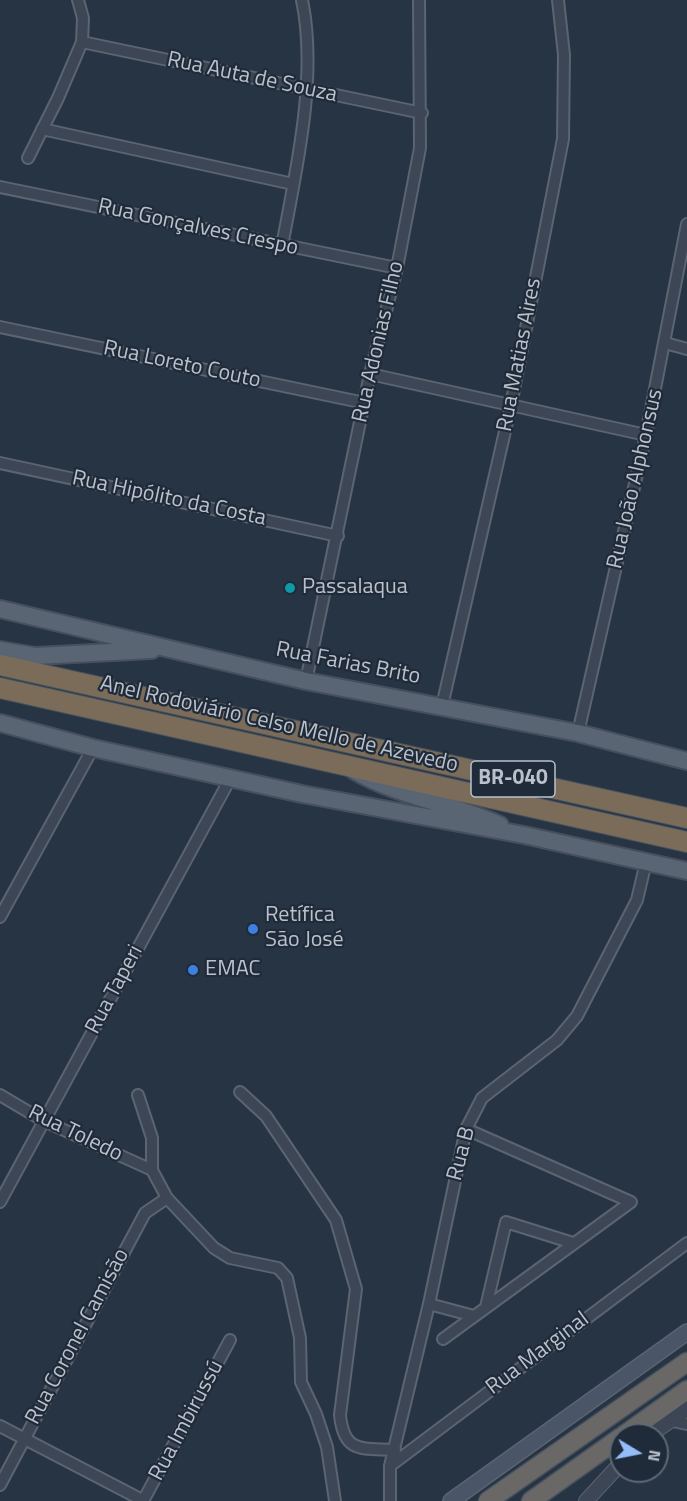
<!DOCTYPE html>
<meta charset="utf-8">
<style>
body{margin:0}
#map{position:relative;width:687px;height:1501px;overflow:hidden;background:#273444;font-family:"Titillium Web",sans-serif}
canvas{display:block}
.north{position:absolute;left:609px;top:1423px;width:60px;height:60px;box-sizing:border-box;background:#202b39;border:2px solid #5e6774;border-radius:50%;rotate:100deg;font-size:16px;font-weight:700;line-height:24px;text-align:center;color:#bac1cd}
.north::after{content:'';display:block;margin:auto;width:21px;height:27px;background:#93bcf9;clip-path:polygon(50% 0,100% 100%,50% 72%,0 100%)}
</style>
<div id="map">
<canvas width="687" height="1501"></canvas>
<div class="north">N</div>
</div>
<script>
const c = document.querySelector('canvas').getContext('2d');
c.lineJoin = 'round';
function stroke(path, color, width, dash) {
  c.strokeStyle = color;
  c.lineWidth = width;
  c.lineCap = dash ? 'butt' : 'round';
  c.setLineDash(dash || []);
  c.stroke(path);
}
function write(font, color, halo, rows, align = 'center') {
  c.font = font + ' "Titillium Web",sans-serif';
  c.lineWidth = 4.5;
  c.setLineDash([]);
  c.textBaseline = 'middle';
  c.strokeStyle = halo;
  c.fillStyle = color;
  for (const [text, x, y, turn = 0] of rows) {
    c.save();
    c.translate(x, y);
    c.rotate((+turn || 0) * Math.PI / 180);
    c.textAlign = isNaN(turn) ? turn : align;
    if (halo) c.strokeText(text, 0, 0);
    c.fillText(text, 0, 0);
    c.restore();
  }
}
const minor = new Path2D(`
 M 82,42 L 422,113
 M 42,129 L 293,184
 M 28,158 L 58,98 L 82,42 L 83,18 L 78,0
 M 0,187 L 397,268
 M 282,246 C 296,170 318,77 302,0
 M 0,327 L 365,403
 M 665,343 L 687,349
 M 370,374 L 646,435
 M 0,463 L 338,536
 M 306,681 L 370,374 L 397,268 L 420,148 L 419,0
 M 442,706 L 511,405 L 563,139 L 564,55 L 558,0
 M 578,733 L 646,435 L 687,224
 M 0,917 L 93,748
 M 240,1092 L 266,1116 L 336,1220 L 356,1289 L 340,1415 C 344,1454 362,1448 395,1450
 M 0,1095 L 44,1121 L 152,1170
 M 138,1095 L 152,1138 L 152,1170 L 167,1198 L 214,1248 L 230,1258 L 278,1268 L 287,1278 L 300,1338 L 301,1382 L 316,1414 L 327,1447 L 335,1501
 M 0,1202 L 230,779
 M 429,1304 L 474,1316
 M 486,1307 L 506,1222 L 573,1243
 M 443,1339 L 631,1202 L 466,1129
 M 668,1420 L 687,1424
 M 0,1426 L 144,1501
 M 390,1466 L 687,1243
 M 0,1485 L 145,1213 L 167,1198
 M 143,1501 L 230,1340
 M 390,1501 L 390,1466 L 429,1304 L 466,1129 L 482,1098 L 557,1040 L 577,1016 L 637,900 L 646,862`);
const tertiary = new Path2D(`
 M 650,1435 L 687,1409
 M 586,1501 L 621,1463`);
const secondary = new Path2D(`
 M 451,1501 L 687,1332`);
const primary = new Path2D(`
 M 0,609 L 306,681 L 578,733 L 687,761
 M 0,650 L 35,656 L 152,650
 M 0,723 L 93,748 L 302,794 L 524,835 L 687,871
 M 353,770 C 398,797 452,803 500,825`);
const trunk = new Path2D(`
 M 624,1435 L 687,1390
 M 488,1501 L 687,1362
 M 531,1501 L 621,1437`);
const motorway = new Path2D(`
 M 0,665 L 687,818
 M 0,688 L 687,842`);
stroke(minor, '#5b6471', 14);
stroke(tertiary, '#5b6471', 16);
stroke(secondary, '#5b6471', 18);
stroke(primary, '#464f5d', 20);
stroke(trunk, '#46515e', 21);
stroke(motorway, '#46515e', 22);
stroke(minor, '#3c4654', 10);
stroke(tertiary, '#3c4654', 14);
stroke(secondary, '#4a5567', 15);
stroke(primary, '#5a6574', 16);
stroke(trunk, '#6a6866', 18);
stroke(motorway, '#7a6c59', 20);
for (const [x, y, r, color] of [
 [290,588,6,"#0f9aa8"],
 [253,929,6,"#3f7fe0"],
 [193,970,6,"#3f7fe0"]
]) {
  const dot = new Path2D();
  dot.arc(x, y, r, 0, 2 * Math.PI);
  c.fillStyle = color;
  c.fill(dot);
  stroke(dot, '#202b39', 2);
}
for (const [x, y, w] of [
 [513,779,84]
]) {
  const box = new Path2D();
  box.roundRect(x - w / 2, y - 18, w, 36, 4.5);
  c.fillStyle = '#202b39';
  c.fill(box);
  stroke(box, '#bac1cd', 1.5);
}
write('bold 21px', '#bac1cd', null, [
 ["BR-040",513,779]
]);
write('22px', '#bac1cd', '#202b39', [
 ["Rua Auta de Souza",252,78,12],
 ["Rua Gonçalves Crespo",198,228,12],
 ["Rua Adonias Filho",379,342,-77],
 ["Rua Matias Aires",520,355,-79],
 ["Rua Loreto Couto",182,365,12],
 ["Rua João Alphonsus",636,479,-77],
 ["Rua Hipólito da Costa",169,499,12],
 ["Rua Farias Brito",348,664,11],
 ["Anel Rodoviário Celso Mello de Azevedo",279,725,13],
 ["Rua Taperi",115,990,-62],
 ["Rua Toledo",75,1134,26],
 ["Rua B",462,1154,-75],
 ["Rua Coronel Camisão",78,1337,-62],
 ["Rua Marginal",538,1354,-37],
 ["Rua Imbirussú",187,1421,-62]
]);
write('22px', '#bac1cd', '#202b39', [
 ["Passalaqua",302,588],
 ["Retífica",265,916],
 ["São José",265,941],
 ["EMAC",205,970]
], 'left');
</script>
